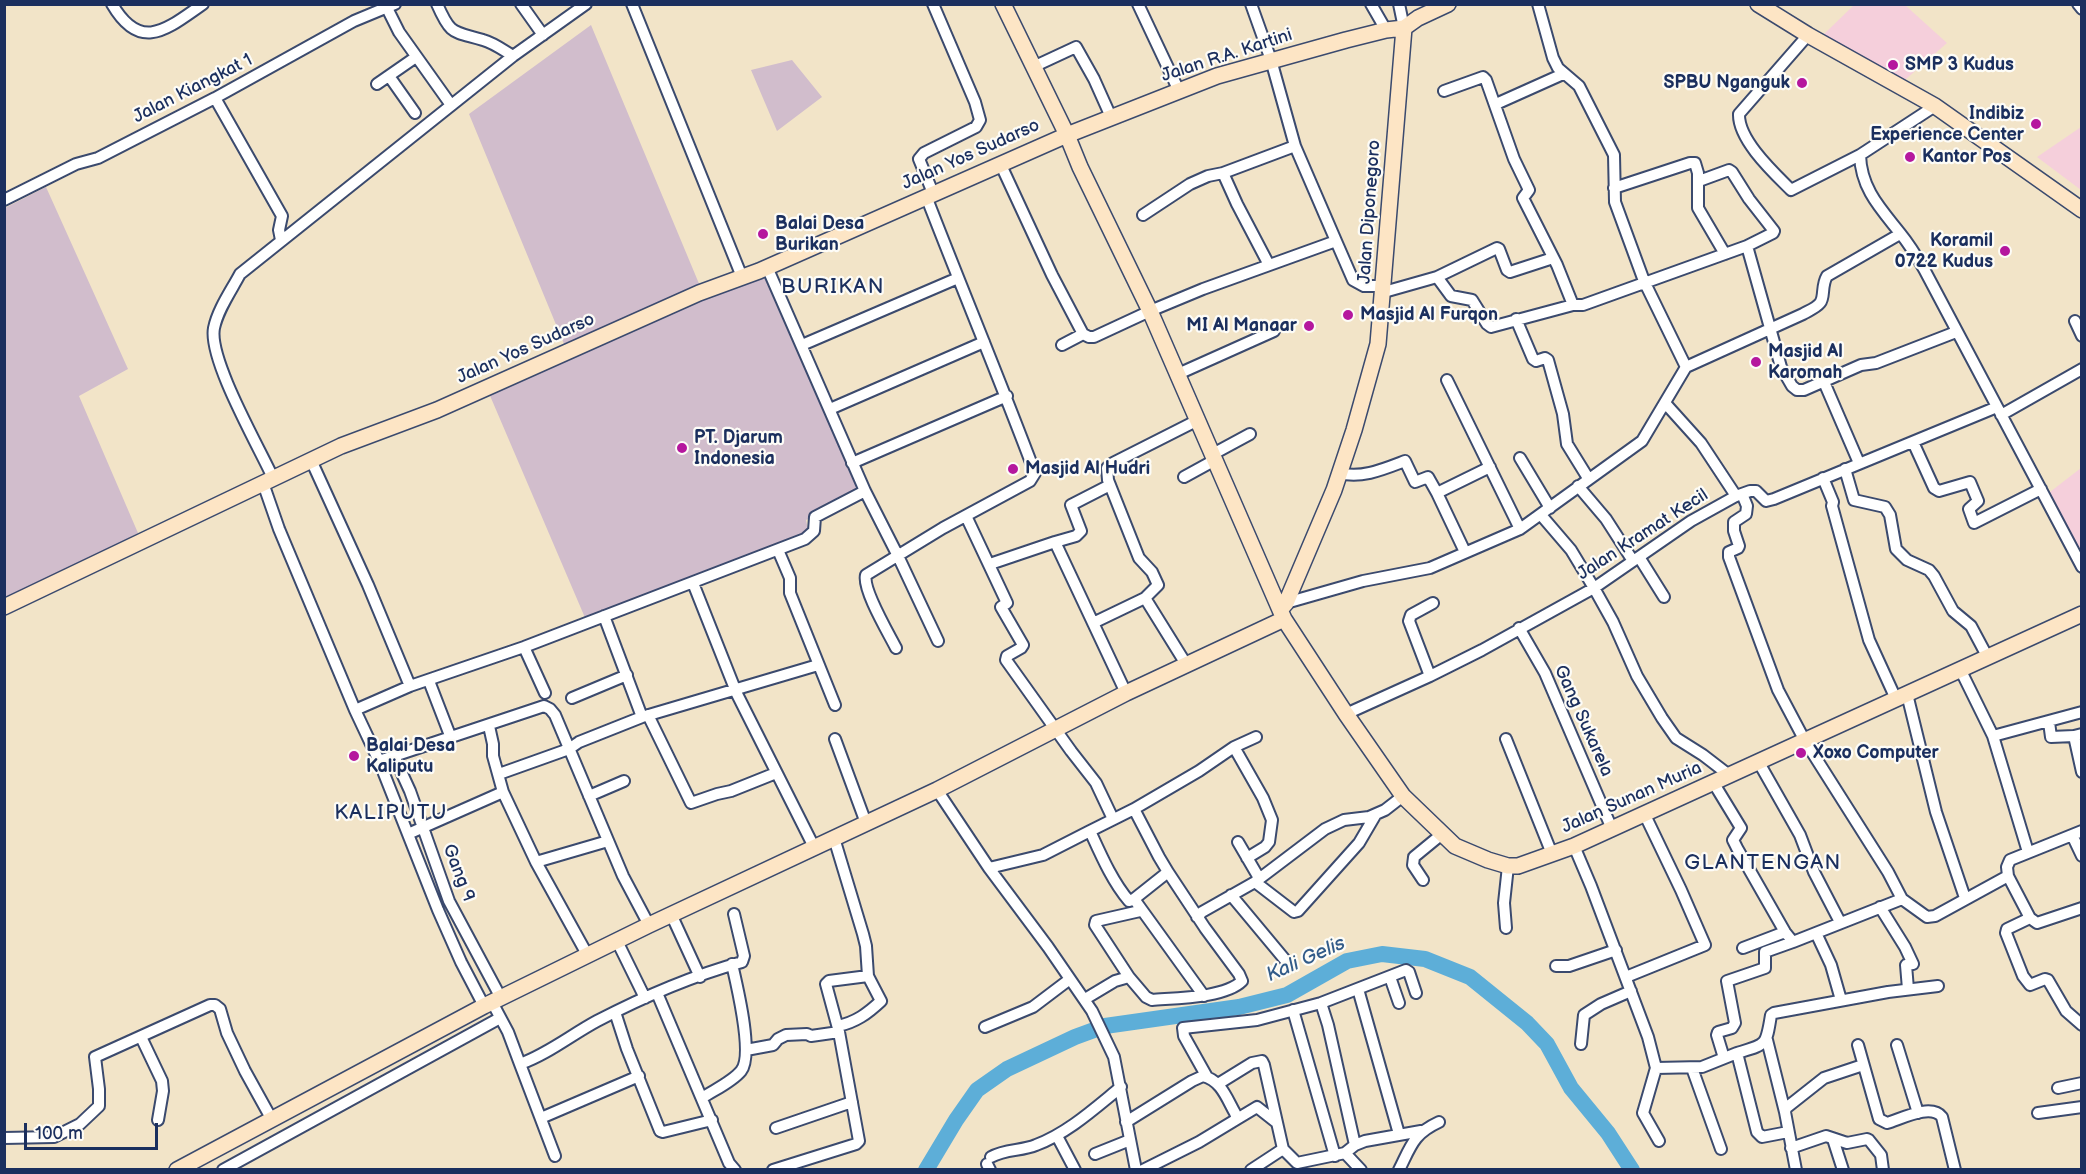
<!DOCTYPE html>
<style>
body{margin:0}
#map{position:relative;width:2086px;height:1174px;overflow:hidden;background:#f2e4c8;font-family:"Balsamiq Sans",sans-serif}
canvas{display:block}
.frame{position:absolute;inset:0;border:6px solid #1b2f5e;pointer-events:none}
.scale{position:absolute;left:24px;top:1123px;width:134px;height:27px;box-sizing:border-box;border:3px solid #1b2f5e;border-top:0;padding-left:8px;font-size:18px;line-height:21px;white-space:nowrap;color:#1b2f5e;-webkit-text-stroke:4px #fdfcf7;paint-order:stroke}
</style>
<div id="map">
<canvas width="2086" height="1174"></canvas>
<div class="frame"></div>
<div class="scale">100 m</div>
</div>
<script>
const c = document.querySelector('canvas').getContext('2d');
c.lineJoin = 'round';
function fill(path, color) {
  c.fillStyle = color;
  c.fill(path, 'evenodd');
}
function stroke(path, color, width, dash) {
  c.strokeStyle = color;
  c.lineWidth = width;
  c.lineCap = dash ? 'butt' : 'round';
  c.setLineDash(dash || []);
  c.stroke(path);
}
function write(font, color, halo, rows, align = 'center') {
  c.font = font + ' "Balsamiq Sans",sans-serif';
  c.lineWidth = 4.5;
  c.setLineDash([]);
  c.textBaseline = 'middle';
  c.strokeStyle = halo;
  c.fillStyle = color;
  for (const [text, x, y, turn = 0] of rows) {
    c.save();
    c.translate(x, y);
    c.rotate((+turn || 0) * Math.PI / 180);
    c.textAlign = isNaN(turn) ? turn : align;
    if (halo) c.strokeText(text, 0, 0);
    c.fillText(text, 0, 0);
    c.restore();
  }
}
fill(new Path2D(`
 M 1854,5 L 1905,5 L 1947,43 L 1897,87 L 1822,36 Z
 M 2081,127 L 2081,190 L 2037,157 Z
 M 2081,468 L 2081,557 L 2046,495 Z`), '#f5cfdb');
fill(new Path2D(`
 M 591,25 L 705,298 L 766,273 L 860,494 L 806,520 L 809,534 L 586,620 L 488,391 L 569,356 L 469,114 Z
 M 792,60 L 822,97 L 777,131 L 751,70 Z
 M 46,187 L 128,369 L 79,396 L 138,533 L 55,579 L 5,603 L 5,208 Z`), '#d1bdcc');
stroke(new Path2D(`
 M 926,1170 L 956,1120 L 977,1090 L 1007,1069 L 1075,1037 L 1105,1026 L 1239,1007 L 1287,995 L 1347,961 L 1382,954 L 1425,959 L 1470,977 L 1527,1023 L 1547,1044 L 1571,1088 L 1608,1133 L 1632,1170`), '#5daed8', 16);
const street = new Path2D(`
 M 112,4 C 141,54 168,28 203,4
 M 437,4 C 451,36 453,31 483,40 C 494,43 503,50 513,56
 M 521,4 L 543,35
 M 632,4 L 742,277
 M 1138,4 L 1179,91
 M 1371,4 L 1386,30
 M 1399,4 L 1404,28
 M 1538,4 L 1553,58 L 1558,68 L 1579,86 L 1614,155 L 1615,202 L 1644,281 L 1686,367
 M 2078,4 L 2082,9
 M 387,8 L 399,32 L 451,105
 M 1808,35 L 1739,114 C 1738,140 1774,173 1791,190 L 1860,155
 M 1033,67 L 1076,47 L 1094,79 L 1111,117
 M 389,76 L 415,113
 M 377,84 L 416,57
 M 1444,91 L 1483,77 L 1486,80 L 1514,159 L 1529,190 L 1523,198 L 1557,265 L 1573,305 L 1583,305 L 1747,246 L 1781,367 L 1792,386 L 1797,390 L 1804,390 L 1861,365 L 1876,363 L 1956,332
 M 215,98 L 282,216 L 279,230 L 281,240
 M 1496,104 L 1563,74
 M 1935,106 L 1860,155 C 1861,189 1881,209 1900,233 C 1909,244 1917,257 1924,269 L 2082,567
 M 1000,163 L 1052,275 L 1083,334 L 1089,337 L 1094,337 L 1150,311 L 1203,289 L 1336,241 L 1295,146 L 1271,60 L 1251,4
 M 1223,173 L 1237,204 L 1269,265
 M 1699,181 L 1729,170 L 1732,172 L 1749,199 L 1774,231 L 1773,233 L 1747,246
 M 1614,188 L 1690,163 L 1695,163 L 1698,173 L 1698,208 L 1725,254
 M 933,193 L 919,159 L 924,153 L 976,127 L 980,120 L 975,102 L 933,4
 M 4,200 L 76,164 L 98,158 L 215,98 L 354,21 L 395,4
 M 1143,215 L 1190,184 L 1208,176 L 1223,173 L 1295,146
 M 1336,241 L 1353,280 L 1364,286 L 1384,286
 M 767,267 L 865,491 L 898,556 L 938,641
 M 1437,277 L 1451,296 L 1472,300 L 1487,324 L 1491,327 L 1573,305
 M 1384,292 L 1437,277 L 1497,248 L 1499,249 L 1507,270 L 1510,272 L 1553,258
 M 1516,319 L 1533,359 L 1536,361 L 1545,358 L 1548,360 L 1563,414 L 1567,444 L 1588,478
 M 2075,321 L 2082,336
 M 802,345 L 958,278
 M 1062,345 L 1083,334
 M 1178,374 L 1274,331
 M 1447,380 L 1520,529
 M 1824,382 L 1859,463
 M 1665,403 L 1701,443 L 1736,496
 M 830,409 L 984,342
 M 2001,415 L 2082,369
 M 1913,442 L 1934,488 L 1939,491 L 1970,482 L 1978,501 L 1969,509 L 1974,523 L 2041,489
 M 1213,454 L 1250,434
 M 1520,458 L 1550,508
 M 311,460 L 368,585 L 410,686
 M 852,463 L 1007,396
 M 1845,469 L 1854,500 L 1885,507 L 1890,515 L 1896,549 L 1907,560 L 1929,570 L 1934,576 L 1953,611 L 1971,626 L 1987,656
 M 1340,473 C 1361,479 1384,469 1405,461 L 1415,482 L 1428,477 L 1437,493 L 1490,467
 M 1184,477 L 1215,460
 M 273,478 C 259,447 208,359 214,328 C 218,309 231,291 240,274 L 513,56 L 586,4
 M 1823,478 L 1833,502 L 1832,506 L 1869,640 L 1896,699
 M 263,483 L 279,529 L 355,710 L 379,761 L 438,910 L 461,962 L 484,1006
 M 1110,485 L 1071,505 L 1081,531 L 1076,536 L 1055,542 L 1126,693
 M 1578,486 L 1606,519 L 1633,561
 M 1437,493 L 1465,552
 M 1742,494 L 1747,506 L 1746,514 L 1734,522 L 1734,531 L 1739,546 L 1738,548 L 1729,552 L 1729,557 L 1778,690 L 1805,741 L 1888,872 L 1902,899 L 1927,917 L 1935,916 L 2008,876 L 2030,918 L 2037,923 L 2082,908
 M 1541,515 L 1571,550 L 1594,588 L 1613,622 L 1637,676 L 1662,718 L 1676,738 L 1703,755 L 1729,775
 M 966,516 L 1007,603 L 1001,607 L 1023,645 L 1021,648 L 1007,656 L 1006,660 L 1071,751 L 1096,783 L 1113,819
 M 778,550 L 790,578 L 790,593 L 835,705
 M 1639,557 L 1664,597
 M 990,564 L 1055,542
 M 693,583 L 737,694 L 814,847
 M 1145,598 L 1186,664
 M 1286,603 L 1363,581 L 1430,568 L 1520,529 L 1642,441 L 1686,367 L 1803,314 C 1808,311 1816,308 1820,303 C 1825,297 1821,286 1827,276 L 1900,234
 M 604,616 L 642,717
 M 1093,623 L 1145,598 L 1158,585 L 1152,572 L 1139,558 L 1108,480 L 1107,468 L 1113,463 L 1198,420
 M 1519,628 L 1545,673 L 1612,829
 M 524,647 L 545,693
 M 896,648 C 889,634 862,589 866,575 L 943,528 L 1030,481 L 1035,473 C 1000,380 962,289 926,196
 M 1960,669 L 1993,736 L 2028,852
 M 1430,676 L 1409,621 L 1411,615 L 1433,603
 M 429,681 L 451,738
 M 1907,694 L 1936,812 L 1965,898
 M 572,698 L 627,675
 M 355,710 L 410,686 L 524,647 L 805,539 L 814,531 L 815,517 L 865,491
 M 1346,714 L 1430,676 L 1482,650 L 1594,588 L 1691,521 L 1736,496 L 1750,491 L 1756,491 L 1766,501 L 1774,499 L 1997,407
 M 648,715 L 691,803 L 717,794 L 731,791 L 776,773
 M 2049,722 L 2051,737 L 2074,736
 M 489,726 L 493,744 L 493,756 L 503,792 L 536,862 L 588,956
 M 2082,734 L 2074,736 L 2082,772
 M 1993,736 L 2082,712
 M 835,739 L 866,823
 M 1506,739 L 1552,854
 M 1234,747 L 1263,798 L 1272,820 L 1269,842 L 1265,847 L 1247,858
 M 394,756 L 410,791 L 449,901 L 501,998
 M 379,761 L 544,706 L 550,709 L 555,715 L 623,876 L 649,925
 M 1758,761 L 1800,835 L 1814,872 L 1840,922
 M 499,774 L 569,749 L 579,742 L 642,717 L 818,665
 M 1713,782 L 1741,828 L 1733,840 L 1737,848 L 1785,932 L 1793,942 L 1902,899
 M 937,790 L 989,868 L 1048,947 L 1092,1011 L 1114,1057 L 1136,1170
 M 589,796 L 624,781
 M 1090,831 L 1134,809
 M 408,834 L 503,792
 M 2072,835 L 2082,856
 M 834,838 L 863,934 L 866,946 L 868,976 L 881,1001 C 867,1014 856,1022 838,1026
 M 1238,842 L 1259,878
 M 1574,846 L 1591,886 L 1648,1037 L 1656,1068 L 1643,1113 L 1659,1141
 M 536,862 L 608,841
 M 989,868 L 1043,855 L 1090,831 C 1101,855 1112,881 1129,901 L 1134,899
 M 1168,872 L 1159,857 L 1134,809 L 1199,771 L 1234,747 L 1256,737
 M 2008,876 L 2007,867 L 2010,860 L 2082,831
 M 1423,880 L 1413,865 L 1414,857 L 1442,834
 M 1255,882 L 1294,912 L 1298,911 L 1359,843 L 1376,814
 M 1231,895 L 1286,961
 M 1880,907 L 1905,947 L 1913,964 L 1906,965 L 1908,989
 M 671,914 L 700,977
 M 1197,917 L 1202,912 L 1255,882 L 1325,829 L 1344,820 L 1369,817 L 1385,810 L 1403,796
 M 2030,918 L 2007,929 L 2006,933 L 2023,976 L 2030,985 L 2045,979 L 2048,980 L 2066,1011 L 2082,1025
 M 1506,928 L 1504,903 L 1508,866
 M 1816,933 L 1831,965 L 1841,1000
 M 617,941 L 645,998
 M 1743,948 L 1785,932
 M 1556,966 L 1569,966 L 1616,950
 M 1129,977 L 1095,925 L 1096,921 L 1140,911
 M 1390,977 L 1399,1003
 M 1626,977 L 1705,945 L 1681,890 L 1644,813
 M 1358,989 L 1399,1134
 M 657,993 L 729,1163 L 735,1170
 M 1085,999 L 1115,981 L 1129,977 L 1146,997 L 1152,1000 C 1175,998 1225,998 1242,981 L 1239,974 L 1205,928 L 1168,872 L 1134,899 L 1204,996
 M 492,1002 L 508,1032 L 520,1064 C 548,1054 571,1035 597,1021 C 643,997 692,976 742,962 L 744,956 L 734,914
 M 1321,1003 L 1406,970 L 1409,972 L 1416,993
 M 1293,1010 L 1335,1156
 M 615,1012 L 627,1049 L 660,1131 L 663,1132 L 712,1120
 M 985,1027 L 1033,1007 L 1070,979
 M 141,1037 L 162,1081 L 163,1091 L 158,1120
 M 1767,1040 L 1785,1112
 M 1581,1044 L 1584,1015 L 1601,1004 L 1631,991
 M 1858,1045 L 1879,1119 L 1887,1123 C 1901,1119 1931,1103 1942,1117 L 1955,1170
 M 1897,1045 L 1918,1113
 M 746,1050 L 773,1045 L 778,1039 L 786,1035 L 807,1034 L 811,1036 L 839,1032
 M 1737,1053 C 1767,1044 1766,1046 1771,1015 L 1774,1013 L 1888,992 L 1938,986
 M 1724,1058 L 1717,1035 L 1718,1032 L 1732,1028 L 1735,1023 L 1727,981 L 1765,968 L 1765,952 L 1793,942
 M 520,1064 L 555,1156
 M 1656,1068 L 1702,1067 L 1737,1053 L 1757,1132 L 1762,1137 L 1788,1132
 M 1692,1068 L 1721,1149
 M 1207,1077 L 1184,1036 L 1183,1028 L 1257,1020 L 1321,1003 L 1328,1025 L 1355,1145 L 1345,1153
 M 1218,1084 L 1252,1063 L 1262,1061 L 1264,1065 L 1283,1149
 M 2058,1088 L 2082,1083
 M 702,1098 C 714,1090 732,1082 741,1071 C 754,1055 737,986 732,964
 M 2038,1113 L 2082,1107
 M 541,1118 L 639,1076
 M 1237,1119 L 1257,1107 L 1276,1122
 M 1126,1122 L 1192,1081 L 1203,1076 C 1221,1080 1227,1099 1235,1113 L 1237,1119 L 1199,1142 L 1143,1170
 M 776,1128 L 852,1102
 M 1057,1136 L 1075,1170
 M 4,1138 L 54,1137 L 80,1124 L 99,1106 L 99,1089 L 95,1057 L 210,1005 L 215,1005 L 220,1009 L 227,1033 L 245,1071 L 271,1118
 M 1833,1139 L 1843,1170
 M 1355,1145 L 1365,1141 L 1421,1131
 M 1791,1148 L 1826,1136 L 1847,1143 L 1867,1139 L 1869,1140 L 1881,1155 L 1883,1170
 M 1095,1154 L 1130,1140
 M 991,1157 C 1005,1149 1022,1151 1036,1145 C 1068,1133 1095,1108 1121,1087
 M 987,1164 L 990,1170
 M 223,1170 L 500,1018
 M 773,1170 L 856,1144 L 859,1141 L 839,1032 L 826,984 L 829,981 L 868,976
 M 1251,1170 L 1283,1149 L 1297,1163 L 1345,1153 L 1361,1170
 M 1399,1170 C 1411,1146 1413,1134 1439,1122
 M 1796,1170 L 1785,1112 L 1786,1108 L 1824,1078 L 1863,1065`);
const secondary = new Path2D(`
 M 1003,4 L 1067,135 L 1080,167 L 1150,311 L 1284,619 L 1346,714 L 1403,796 L 1455,846 L 1488,860 L 1508,866 L 1518,866 L 1574,846 L 2082,614
 M 1758,4 L 1808,35 L 1935,106 L 2082,210
 M 4,607 L 341,446 L 437,410 L 699,293 L 759,271 L 1067,135 L 1217,76 L 1346,40 L 1386,30 L 1404,28
 M 1280,610 L 1286,603 L 1334,490 L 1354,430 L 1378,344 L 1404,28 L 1418,18 L 1448,4
 M 177,1170 L 484,1006 L 649,925 L 937,790 L 1126,693 L 1284,619`);
stroke(street, '#3b4a6e', 14);
stroke(secondary, '#3b4a6e', 18);
stroke(street, '#fff', 10);
stroke(secondary, '#fde5c5', 15);
for (const [x, y, r, color] of [
 [1893,65,6,"#b5179e"],
 [1802,83,6,"#b5179e"],
 [2036,124,6,"#b5179e"],
 [1910,157,6,"#b5179e"],
 [763,234,6,"#b5179e"],
 [2005,251,6,"#b5179e"],
 [1348,315,6,"#b5179e"],
 [1309,326,6,"#b5179e"],
 [1756,362,6,"#b5179e"],
 [682,448,6,"#b5179e"],
 [1013,469,6,"#b5179e"],
 [1801,753,6,"#b5179e"],
 [354,756,6,"#b5179e"]
]) {
  const dot = new Path2D();
  dot.arc(x, y, r, 0, 2 * Math.PI);
  c.fillStyle = color;
  c.fill(dot);
  stroke(dot, '#fdfcf7', 2);
}
write('18px', '#1b2f5e', '#fdfcf7', [
 ["Jalan R.A. Kartini",1227,56,-18],
 ["Jalan Kiangkat 1",193,89,-27],
 ["Jalan Yos Sudarso",971,155,-24],
 ["Jalan Diponegoro",1370,212,-86],
 ["Jalan Yos Sudarso",526,349,-24],
 ["Jalan Kramat Kecil",1643,535,-33],
 ["Gang Sukarela",1583,721,66],
 ["Jalan Sunan Muria",1632,798,-24],
 ["Gang 9",458,873,69]
]);
write('bold 18px', '#1b2f5e', '#fdfcf7', [
 ["SMP 3 Kudus",1905,65],
 ["SPBU Nganguk",1790,83,"right"],
 ["Indibiz",2024,114,"right"],
 ["Experience Center",2024,135,"right"],
 ["Kantor Pos",1922,157],
 ["Balai Desa",775,224],
 ["Burikan",775,245],
 ["Koramil",1993,241,"right"],
 ["0722 Kudus",1993,262,"right"],
 ["Masjid Al Furqon",1360,315],
 ["MI Al Manaar",1297,326,"right"],
 ["Masjid Al",1768,352],
 ["Karomah",1768,373],
 ["PT. Djarum",694,438],
 ["Indonesia",694,459],
 ["Masjid Al Hudri",1025,469],
 ["Balai Desa",366,746],
 ["Kaliputu",366,767],
 ["Xoxo Computer",1813,753]
], 'left');
write('italic 20px', '#325b89', '#fdfcf7', [
 ["Kali Gelis",1306,960,-24]
]);
c.letterSpacing = '1.5px';
write('21px', '#1b2f5e', '#fdfcf7', [
 ["BURIKAN",833,288],
 ["KALIPUTU",391,814],
 ["GLANTENGAN",1763,864]
]);
c.letterSpacing = '0px';
</script>
